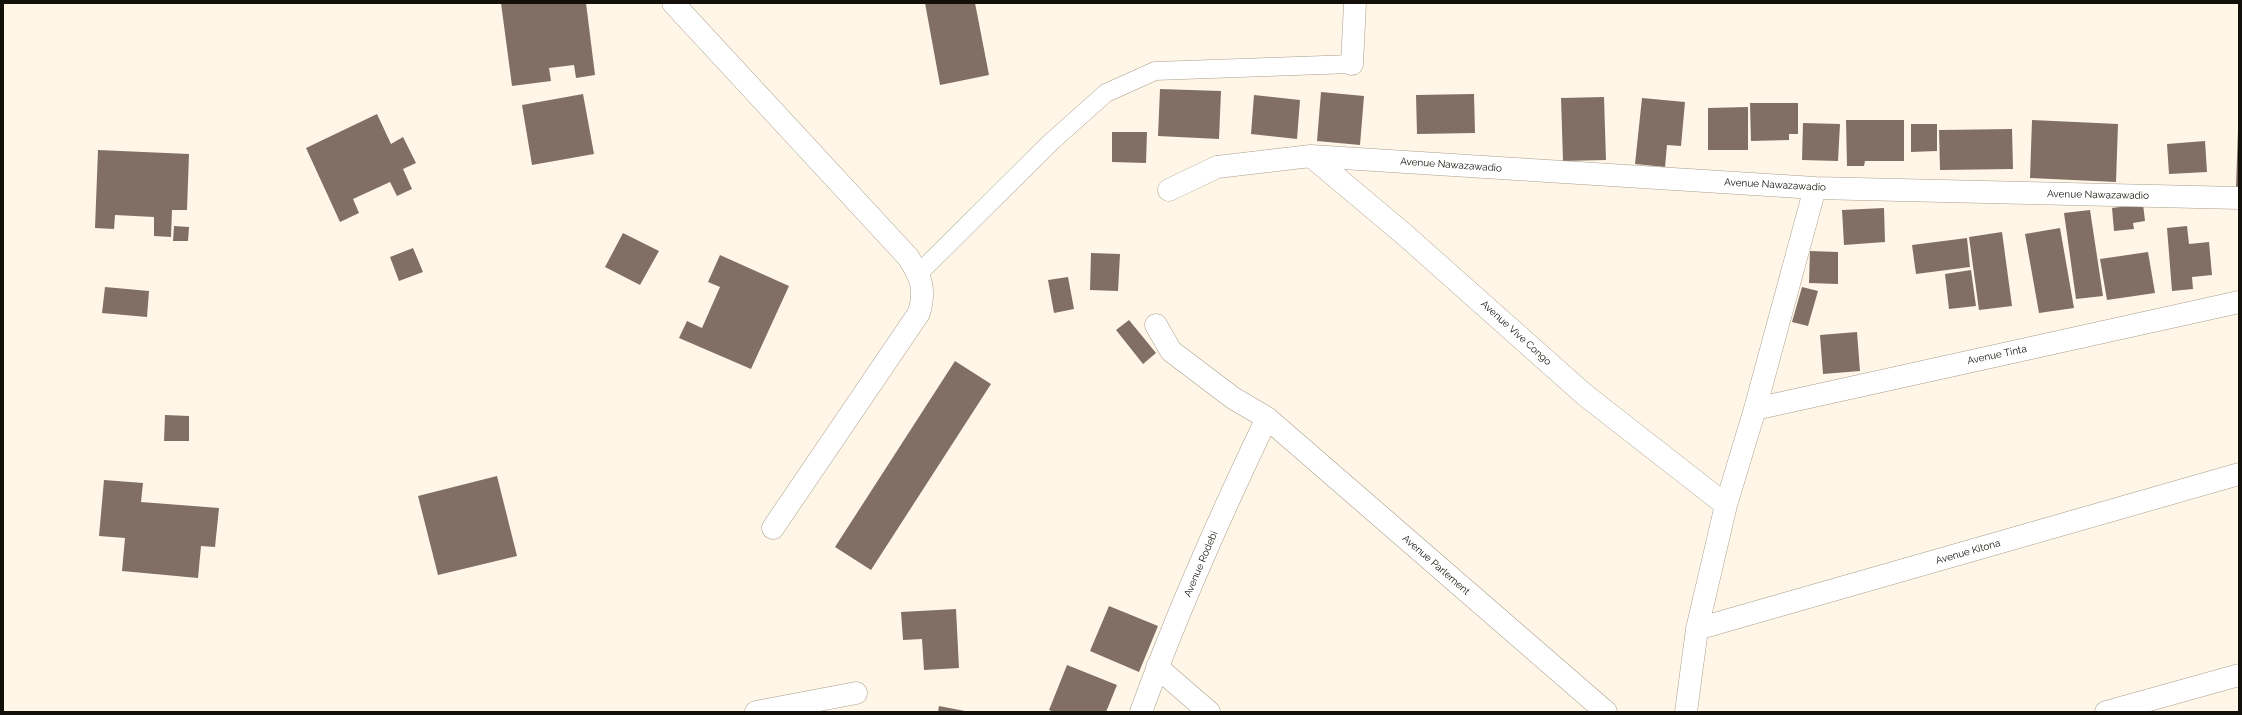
<!DOCTYPE html>
<style>
body{margin:0}
#map{position:relative;width:2242px;height:715px;overflow:hidden;background:#fff6e7;font-family:Raleway,sans-serif}
canvas{display:block}
.frame{position:absolute;inset:0;border:4px solid #131009;pointer-events:none}
</style>
<div id="map">
<canvas width="2242" height="715"></canvas>
<div class="frame"></div>
</div>
<script>
const c = document.querySelector('canvas').getContext('2d');
c.lineJoin = 'round';
function fill(path, color) {
  c.fillStyle = color;
  c.fill(path, 'evenodd');
}
function stroke(path, color, width, dash) {
  c.strokeStyle = color;
  c.lineWidth = width;
  c.lineCap = dash ? 'butt' : 'round';
  c.setLineDash(dash || []);
  c.stroke(path);
}
function write(font, color, halo, rows, align = 'center') {
  c.font = font + ' Raleway,sans-serif';
  c.lineWidth = 3.5;
  c.setLineDash([]);
  c.textBaseline = 'middle';
  c.strokeStyle = halo;
  c.fillStyle = color;
  for (const [text, x, y, turn = 0] of rows) {
    c.save();
    c.translate(x, y);
    c.rotate((+turn || 0) * Math.PI / 180);
    c.textAlign = isNaN(turn) ? turn : align;
    if (halo) c.strokeText(text, 0, 0);
    c.fillText(text, 0, 0);
    c.restore();
  }
}
fill(new Path2D(`
 M 501,3 L 586,3 L 595,75 L 576,78 L 574,65 L 549,68 L 551,81 L 512,86 Z
 M 925,3 L 975,3 L 989,75 L 940,85 Z
 M 1160,89 L 1221,91 L 1219,139 L 1158,136 Z
 M 1321,92 L 1364,96 L 1360,145 L 1317,141 Z
 M 583,94 L 594,154 L 532,165 L 522,105 Z
 M 1474,94 L 1475,133 L 1417,134 L 1416,95 Z
 M 1254,95 L 1300,100 L 1297,139 L 1251,134 Z
 M 1604,97 L 1606,160 L 1563,161 L 1561,98 Z
 M 1642,98 L 1685,102 L 1681,146 L 1667,145 L 1665,167 L 1635,164 Z
 M 1750,103 L 1798,103 L 1798,134 L 1789,134 L 1789,140 L 1751,141 Z
 M 1748,107 L 1748,150 L 1708,150 L 1708,108 Z
 M 377,114 L 391,144 L 403,137 L 416,163 L 403,169 L 412,189 L 397,196 L 390,182 L 353,199 L 359,213 L 340,222 L 306,148 Z
 M 1846,120 L 1904,120 L 1904,161 L 1865,161 L 1864,166 L 1847,166 Z
 M 2032,120 L 2118,124 L 2116,182 L 2030,178 Z
 M 1803,123 L 1840,124 L 1838,161 L 1802,160 Z
 M 1911,124 L 1937,124 L 1937,151 L 1911,152 Z
 M 2012,129 L 2013,169 L 1940,170 L 1939,130 Z
 M 2238,130 L 2239,130 L 2239,187 L 2236,187 Z
 M 1112,132 L 1147,132 L 1146,163 L 1112,162 Z
 M 2205,141 L 2207,172 L 2169,174 L 2167,144 Z
 M 98,150 L 189,154 L 187,210 L 172,210 L 171,237 L 154,236 L 154,217 L 115,215 L 114,229 L 95,228 Z
 M 2143,204 L 2145,221 L 2133,223 L 2134,229 L 2114,231 L 2112,208 Z
 M 1884,208 L 1885,242 L 1844,245 L 1842,210 Z
 M 2090,210 L 2103,296 L 2076,299 L 2064,213 Z
 M 174,226 L 189,227 L 188,241 L 173,241 Z
 M 2187,226 L 2189,244 L 2209,242 L 2212,275 L 2192,277 L 2193,289 L 2172,291 L 2167,228 Z
 M 2060,228 L 2074,308 L 2039,313 L 2025,234 Z
 M 2002,232 L 2012,306 L 1979,310 L 1969,237 Z
 M 623,233 L 659,251 L 640,285 L 605,267 Z
 M 1967,238 L 1970,267 L 1916,274 L 1912,245 Z
 M 413,248 L 423,272 L 399,281 L 390,257 Z
 M 1810,251 L 1838,252 L 1838,284 L 1809,283 Z
 M 2148,252 L 2155,293 L 2107,300 L 2100,259 Z
 M 1091,253 L 1120,254 L 1118,291 L 1090,290 Z
 M 720,255 L 789,286 L 751,369 L 679,338 L 687,321 L 702,328 L 720,287 L 708,282 Z
 M 1971,270 L 1976,306 L 1949,309 L 1945,274 Z
 M 1068,277 L 1074,309 L 1054,313 L 1048,280 Z
 M 105,287 L 149,291 L 147,317 L 102,313 Z
 M 1802,287 L 1818,291 L 1808,326 L 1792,322 Z
 M 1129,320 L 1156,353 L 1143,364 L 1116,330 Z
 M 1857,332 L 1860,371 L 1823,374 L 1820,335 Z
 M 955,361 L 991,384 L 871,570 L 835,547 Z
 M 165,415 L 189,416 L 189,441 L 164,441 Z
 M 497,476 L 517,556 L 438,575 L 418,496 Z
 M 104,480 L 143,483 L 141,502 L 219,508 L 215,547 L 201,546 L 198,578 L 122,571 L 125,538 L 99,536 Z
 M 1109,606 L 1158,626 L 1139,672 L 1090,651 Z
 M 956,609 L 959,668 L 924,670 L 922,639 L 903,640 L 901,612 Z
 M 1067,665 L 1117,685 L 1106,712 L 1054,712 L 1049,710 Z
 M 939,706 L 965,711 L 965,712 L 938,712 Z`), '#816f65');
const service = new Path2D(`
 M 919,273 L 1051,142 L 1106,93 L 1155,71 L 1352,64`);
const minor = new Path2D(`
 M 673,3 L 908,257 C 921,277 926,289 919,313 L 773,528
 M 1352,64 L 1355,3
 M 1311,156 L 1405,235 L 1585,395 L 1726,505
 M 1169,190 L 1217,167 L 1311,156 L 1815,188 L 2239,198
 M 1156,325 L 1171,351 L 1233,398 L 1267,418 L 1606,712
 M 1755,409 L 2239,302
 M 1697,629 L 2239,474
 M 1157,667 L 1209,712
 M 756,712 L 856,693
 M 1141,712 C 1177,612 1221,514 1267,418
 M 1686,712 L 1697,629 L 1726,505 L 1755,409 L 1815,188
 M 2106,712 L 2239,675`);
stroke(service, '#a89e8d', 19);
stroke(minor, '#a89e8d', 23);
stroke(service, '#fff', 18);
stroke(minor, '#fff', 22);
write('10px', '#131009', '#fff', [
 ["Avenue Nawazawadio",1451,165,4],
 ["Avenue Nawazawadio",1775,185,3],
 ["Avenue Nawazawadio",2098,195,1],
 ["Avenue Vive Congo",1516,333,42],
 ["Avenue Tinta",1997,355,-12],
 ["Avenue Kitona",1968,552,-16],
 ["Avenue Rodebi",1201,564,-67],
 ["Avenue Parlement",1436,565,41]
]);
</script>
